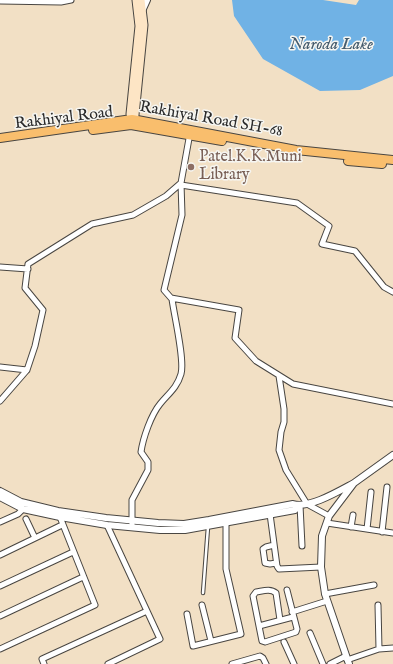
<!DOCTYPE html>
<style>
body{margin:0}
canvas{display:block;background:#f2e0c5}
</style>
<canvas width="393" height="664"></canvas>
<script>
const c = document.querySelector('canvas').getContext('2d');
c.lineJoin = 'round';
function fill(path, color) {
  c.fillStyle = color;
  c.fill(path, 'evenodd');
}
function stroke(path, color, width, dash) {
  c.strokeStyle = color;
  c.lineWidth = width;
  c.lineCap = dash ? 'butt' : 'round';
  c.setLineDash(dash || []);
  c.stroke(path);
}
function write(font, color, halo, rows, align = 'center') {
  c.font = font + ' "IM FELL English",serif';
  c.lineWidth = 3;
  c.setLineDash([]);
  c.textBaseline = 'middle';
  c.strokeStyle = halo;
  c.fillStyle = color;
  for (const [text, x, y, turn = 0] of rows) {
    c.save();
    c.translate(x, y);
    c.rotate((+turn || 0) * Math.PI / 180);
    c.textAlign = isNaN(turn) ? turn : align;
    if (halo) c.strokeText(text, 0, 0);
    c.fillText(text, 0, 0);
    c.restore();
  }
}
fill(new Path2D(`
 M 232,0 L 323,0 L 356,5 L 359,0 L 393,0 L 393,76 L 360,90 L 320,91 L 263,59 L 234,16 Z`), '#70b2e5');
const service = new Path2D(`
 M 203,593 L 208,527`);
const minor = new Path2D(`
 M 0,1 L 61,2 L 71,0
 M 190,133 L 181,183 L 182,215 L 164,290 L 171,298 L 239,310 L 235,338 L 256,361 L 293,384 L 393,404
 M 181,185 L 297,203 L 329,226 L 322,244 L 355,251 L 384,287 L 393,292
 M 0,267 L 28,269
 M 0,367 L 27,370
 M 279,376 L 284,409 L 284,422 L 281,432 L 279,450 L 286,470 L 307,504 L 329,516
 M 0,401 L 27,370 L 35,346 L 43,310 L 25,288 L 28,264 L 92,224 L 133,215 L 166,196 L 181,183
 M 300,505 L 302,546
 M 270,514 L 277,566 L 279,569 L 321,567
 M 26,519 L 35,538
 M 0,522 L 18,514 L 23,509
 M 327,523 L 393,533
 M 107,525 L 147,611
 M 132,527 L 132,500 L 148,470 L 148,462 L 141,452 C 143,438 151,415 160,404 C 168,394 177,388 181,374 C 185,360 174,315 172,299
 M 351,527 L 353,515
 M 367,529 L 371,492
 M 382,532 L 387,487
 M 274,545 L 266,547 L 263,549 L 265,563 L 270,564 L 276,563
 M 0,555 L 62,525
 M 0,586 L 73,552
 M 325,594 L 374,585
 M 202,605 L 211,641
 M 378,605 L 379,649
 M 292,612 L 327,601
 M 187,614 L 193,646 L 241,634 L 226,569 L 226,519
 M 0,616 L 83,577
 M 280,620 L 276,593 C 270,588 263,591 256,592 L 253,596 L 262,641 L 265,642 L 296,632 L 297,629 L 287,590
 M 259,626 L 293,617
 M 310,633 L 323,664
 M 284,642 L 294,664
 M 0,649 L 95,605 L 60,517
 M 347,660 L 379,649 L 393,648
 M 44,664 L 42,659 L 147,611 L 160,639 L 108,664
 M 232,664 L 260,656 L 263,658 L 266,664
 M 330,664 L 346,656`);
const tertiary = new Path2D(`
 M 142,11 L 147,0
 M 0,491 L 21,502 L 58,511 L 106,518 L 158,523 L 184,524 L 209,520 L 293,504 C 309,509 339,491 354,483
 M 0,497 L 23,509 L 60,517 L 107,525 L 160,530 L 185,530 L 295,510 L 298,506
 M 349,664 L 325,594 L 321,567 L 322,536 L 329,516 L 354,483 L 393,455`);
const secondary = new Path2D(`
 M 132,119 L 130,114 L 139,26 L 136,0
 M 131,124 L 132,119 L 135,115 L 144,25 L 141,0`);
const primary = new Path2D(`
 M 93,130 L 131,125 L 222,141
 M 0,138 L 132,119 L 296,150 L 393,160
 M 348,161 L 382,164`);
stroke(service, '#494642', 4.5);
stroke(minor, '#494642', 7);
stroke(tertiary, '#494642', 8);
stroke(secondary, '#494642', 9);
stroke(primary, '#494642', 10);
stroke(service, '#fff', 2.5);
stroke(minor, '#fff', 5);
stroke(tertiary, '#fff', 6);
stroke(secondary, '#fde5c5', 7);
stroke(primary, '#f9be6d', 8);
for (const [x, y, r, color] of [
 [191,167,4,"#8d6e63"]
]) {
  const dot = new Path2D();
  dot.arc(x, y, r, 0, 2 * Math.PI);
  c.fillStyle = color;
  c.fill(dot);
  stroke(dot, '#f6f6f2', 1.5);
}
write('16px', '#2b2b2b', '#f6f6f2', [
 ["Rakhiyal Road",64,119,-7],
 ["Rakhiyal Road SH-68",211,120,10]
]);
write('16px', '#785e54', '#f6f6f2', [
 ["Patel.K.K.Muni",199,158],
 ["Library",199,176]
], 'left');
write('italic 17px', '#435a6c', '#f6f6f2', [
 ["Naroda Lake",331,46]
]);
</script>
